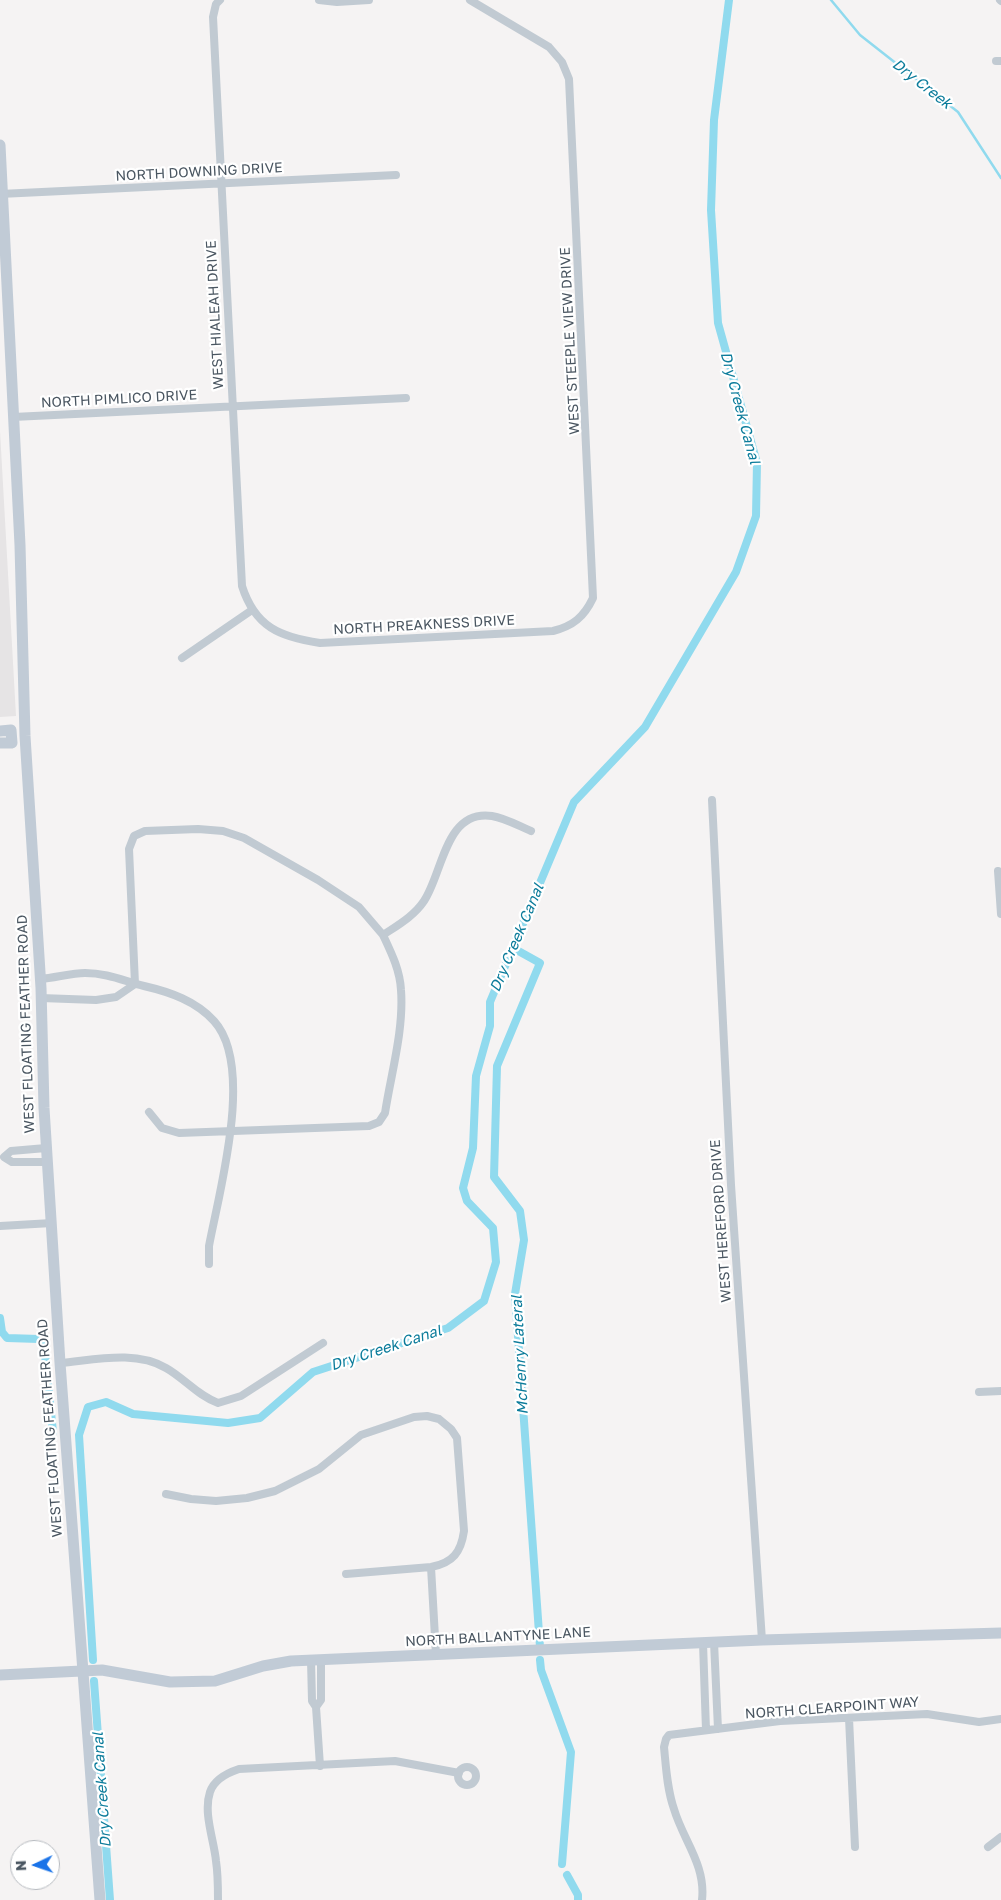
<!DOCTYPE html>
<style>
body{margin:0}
#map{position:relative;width:1001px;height:1900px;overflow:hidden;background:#f5f3f3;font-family:"Golos Text",sans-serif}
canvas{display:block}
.north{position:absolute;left:10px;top:1840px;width:50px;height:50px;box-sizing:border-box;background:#fff;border:1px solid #b7bbc0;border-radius:50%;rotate:267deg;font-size:14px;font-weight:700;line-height:20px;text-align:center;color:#4a5661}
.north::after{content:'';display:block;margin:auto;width:18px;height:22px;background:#1a73e8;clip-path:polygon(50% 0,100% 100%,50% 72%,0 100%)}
</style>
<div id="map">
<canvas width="1001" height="1900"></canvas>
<div class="north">N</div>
</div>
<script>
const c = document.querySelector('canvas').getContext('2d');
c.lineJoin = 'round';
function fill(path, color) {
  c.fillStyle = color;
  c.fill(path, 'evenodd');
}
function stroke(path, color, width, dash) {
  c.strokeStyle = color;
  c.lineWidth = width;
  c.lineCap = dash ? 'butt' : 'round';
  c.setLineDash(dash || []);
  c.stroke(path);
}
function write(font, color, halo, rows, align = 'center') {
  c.font = font + ' "Golos Text",sans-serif';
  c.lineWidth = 4.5;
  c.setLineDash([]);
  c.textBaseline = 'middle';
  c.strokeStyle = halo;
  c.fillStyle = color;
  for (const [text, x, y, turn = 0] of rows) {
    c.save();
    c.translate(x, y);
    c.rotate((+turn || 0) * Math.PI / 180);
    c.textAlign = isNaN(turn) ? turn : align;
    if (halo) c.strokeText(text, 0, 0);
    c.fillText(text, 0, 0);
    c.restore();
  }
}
fill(new Path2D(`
 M 0,431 L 16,716 L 0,717 Z`), '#e6e4e5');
stroke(new Path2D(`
 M 831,0 L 860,35 L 958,112 L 1001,178`), '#90daee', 2.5);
stroke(new Path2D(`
 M 513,948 L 540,963 L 497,1066 L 494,1177 L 520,1211 L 524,1240 L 515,1294 L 540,1647
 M 0,1318 L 2,1332 L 7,1338 L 39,1339 L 44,1345 L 53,1432
 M 93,1660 L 79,1435 L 88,1407 L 106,1402 L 133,1414 L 228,1423 L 260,1418 L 313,1372 L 448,1328 L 484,1301 L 496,1262 L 493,1228 L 467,1201 L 463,1188 L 473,1148 L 476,1076 L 490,1026 L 490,1002 L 574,802 L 645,727 L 736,572 L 756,516 L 757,463 L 718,323 L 711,210 L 714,120 L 729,0
 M 540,1660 L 541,1670 L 571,1752 L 562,1864
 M 94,1681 L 110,1900
 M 567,1875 L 578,1895 L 578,1900`), '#90daee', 8);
stroke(new Path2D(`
 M 220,0 L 216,4 L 213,17 L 242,586 C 255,627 280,637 320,643 L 553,631 C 573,626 584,617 593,598 L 569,79 L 562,62 L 549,47 L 470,0
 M 319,0 L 337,2 L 369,0
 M 1000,0 L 1001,1
 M 996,61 L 1001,61
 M 0,194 L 396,175
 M 13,417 L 406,398
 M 182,658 L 252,610
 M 712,800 L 731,1185 L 762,1640
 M 998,871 L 1001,914
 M 40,979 C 55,978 71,973 85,973 C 107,973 124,981 144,986 C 170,992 196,1001 214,1021 C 255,1066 219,1192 209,1246 L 209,1264
 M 135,984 L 129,849 L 134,836 L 145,831 L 198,829 L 223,831 L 244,838 L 318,880 L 359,907 L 383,935
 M 41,998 L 96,1000 L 116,997 L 135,984
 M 149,1112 L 162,1128 L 179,1133 L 369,1126 L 379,1122 L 385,1113 C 391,1074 404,1030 401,990 C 400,970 391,952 383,935 C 398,925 414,916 424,901 C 443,873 445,809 492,816 C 505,818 519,826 531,831
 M 46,1148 L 11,1151 L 4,1157 L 12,1162 L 47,1162
 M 0,1226 L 52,1223
 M 60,1363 C 95,1360 135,1350 166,1368 C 184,1378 198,1396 218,1403 L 241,1396 L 323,1343
 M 979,1392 L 1001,1391
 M 166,1494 L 191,1499 L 216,1501 L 247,1498 L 275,1491 L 319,1469 L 361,1435 L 414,1417 L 427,1416 L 439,1419 L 451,1429 L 457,1438 L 464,1531 C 461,1552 453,1563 431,1567 L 346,1574
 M 431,1567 L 436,1655
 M 714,1642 L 718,1729
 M 703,1643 L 706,1730
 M 311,1660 L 312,1701 L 316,1707 L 321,1700 L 321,1660
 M 316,1707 L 320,1766
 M 849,1718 L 855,1847
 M458 1776a9 9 0 1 1 18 0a9 9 0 1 1-18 0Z
 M 988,1847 L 1001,1837
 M 218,1900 C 218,1887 218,1874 216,1861 C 214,1840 203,1813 210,1792 C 214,1780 227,1773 239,1769 L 395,1761 L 459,1773
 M 702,1900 C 706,1865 683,1840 674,1809 C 667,1789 666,1767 664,1747 L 666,1739 L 669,1735 L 780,1721 L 927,1714 L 979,1722 L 1001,1719`), '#c1cad2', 8);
stroke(new Path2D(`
 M 0,145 L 20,545 L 25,736 L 41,988 L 44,1108 L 60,1363 L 100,1900
 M 0,731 L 11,730 L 12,743 L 0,743
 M 0,1675 L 102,1670 L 170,1682 L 215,1681 L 263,1666 L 291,1661 L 762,1640 L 1001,1633`), '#c1cbd6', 11);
write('14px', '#4a5661', '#fff', [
 ["NORTH DOWNING DRIVE",199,172,-3],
 ["WEST HIALEAH DRIVE",215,315,-93],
 ["WEST STEEPLE VIEW DRIVE",570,341,-93],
 ["NORTH PIMLICO DRIVE",119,399,-3],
 ["NORTH PREAKNESS DRIVE",424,625,-3],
 ["WEST FLOATING FEATHER ROAD",26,1024,-92],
 ["WEST HEREFORD DRIVE",721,1221,-94],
 ["WEST FLOATING FEATHER ROAD",50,1428,-94],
 ["NORTH BALLANTYNE LANE",498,1637,-3],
 ["NORTH CLEARPOINT WAY",832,1708,-4]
]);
write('italic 15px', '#0c7c9b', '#fff', [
 ["Dry Creek",922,84,38],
 ["Dry Creek Canal",740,408,75],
 ["Dry Creek Canal",517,938,-67],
 ["Dry Creek Canal",386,1348,-18],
 ["McHenry Lateral",520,1355,-93],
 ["Dry Creek Canal",102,1790,-94]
]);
</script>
